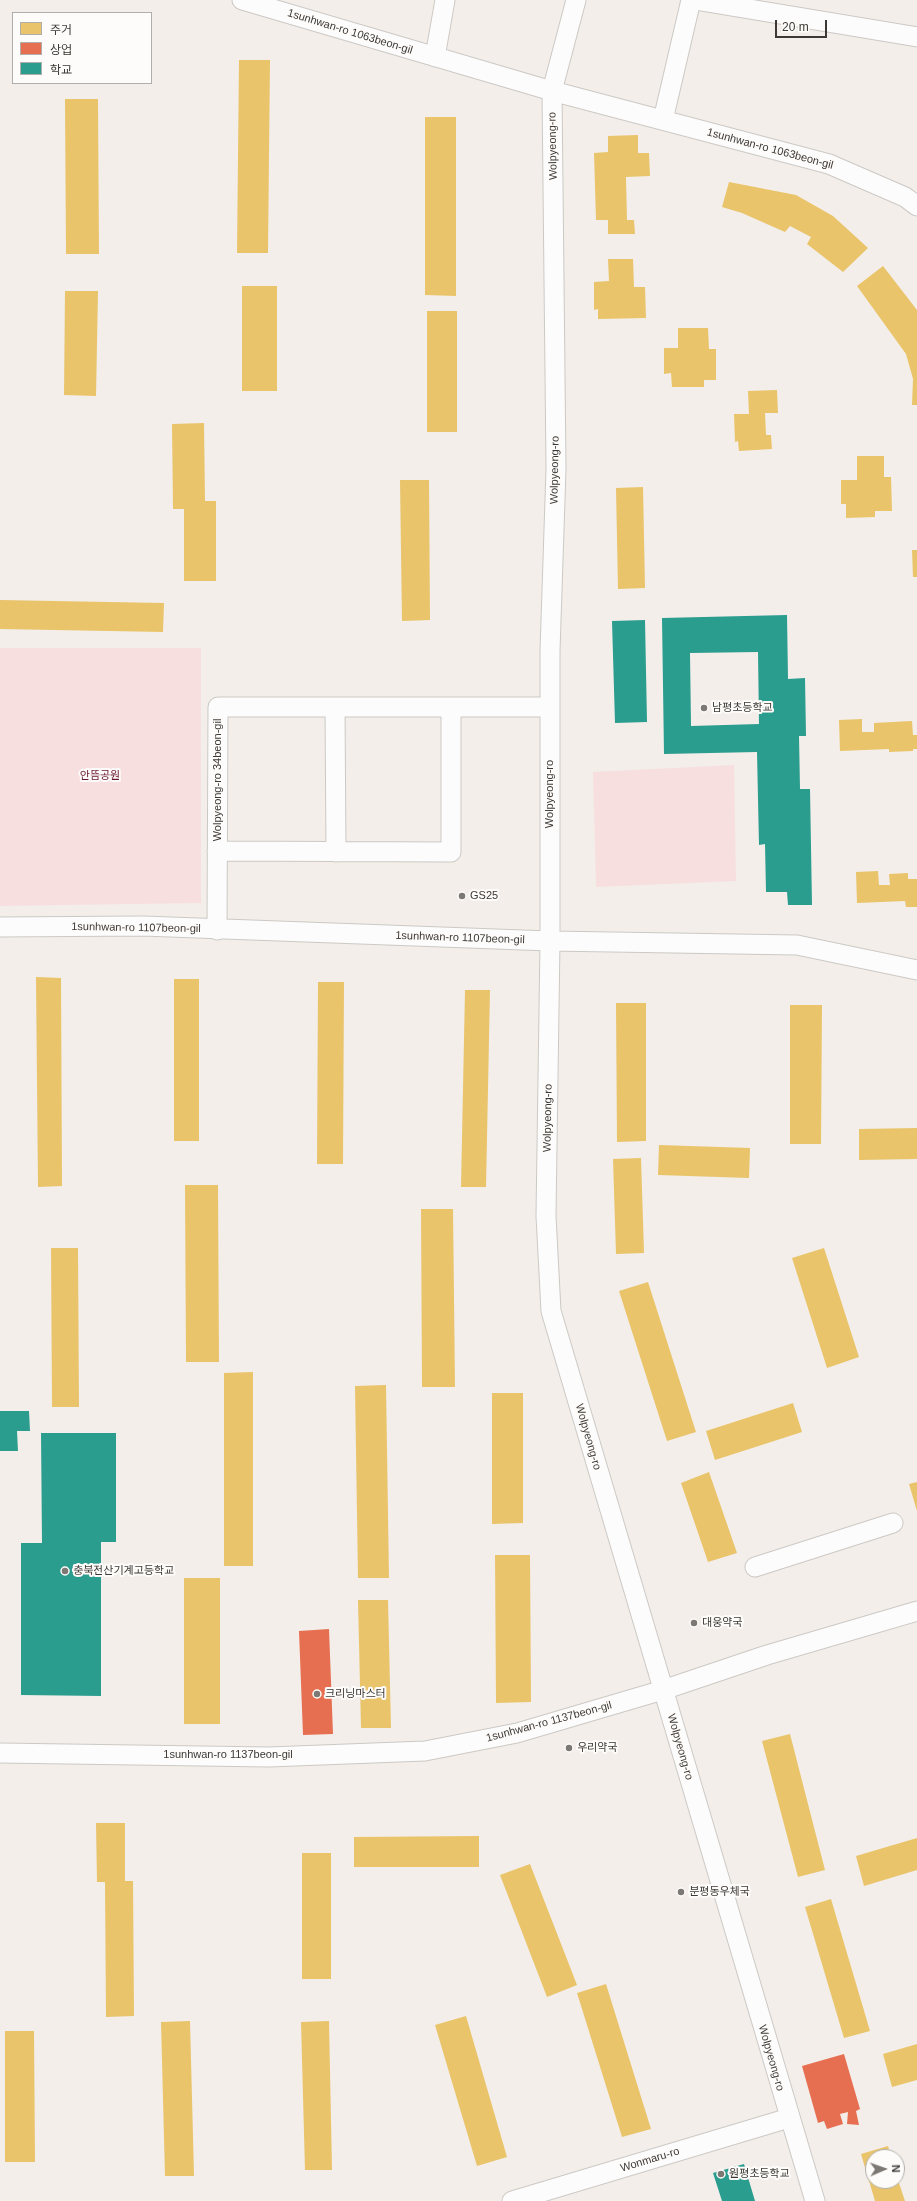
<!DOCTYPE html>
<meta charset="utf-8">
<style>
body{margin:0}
#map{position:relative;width:917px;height:2201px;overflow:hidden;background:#f3eee9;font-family:Arial,"Noto Sans KR",sans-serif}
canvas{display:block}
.legend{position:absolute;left:12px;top:12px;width:140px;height:72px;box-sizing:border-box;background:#fefcfa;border:1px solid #b0aeab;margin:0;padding:5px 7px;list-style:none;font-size:12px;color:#3c3835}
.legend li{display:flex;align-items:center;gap:8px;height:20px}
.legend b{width:20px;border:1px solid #b0aeab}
.north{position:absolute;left:865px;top:2149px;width:40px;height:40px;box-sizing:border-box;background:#fefcfa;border:1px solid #b0aeab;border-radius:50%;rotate:88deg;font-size:11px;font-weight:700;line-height:16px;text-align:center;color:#3c3835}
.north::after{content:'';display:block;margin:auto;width:14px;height:18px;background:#7c7874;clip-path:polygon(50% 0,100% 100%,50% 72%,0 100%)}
.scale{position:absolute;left:775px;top:20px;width:52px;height:18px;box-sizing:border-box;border:2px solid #3c3835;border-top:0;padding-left:5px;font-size:12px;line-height:14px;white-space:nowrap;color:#3c3835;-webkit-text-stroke:3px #fefcfa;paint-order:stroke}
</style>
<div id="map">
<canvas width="917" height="2201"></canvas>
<ul class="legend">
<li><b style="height:11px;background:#e9c46a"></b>주거</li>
<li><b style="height:11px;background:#e76f51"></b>상업</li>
<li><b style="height:11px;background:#2a9d8f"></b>학교</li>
</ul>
<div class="north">N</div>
<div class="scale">20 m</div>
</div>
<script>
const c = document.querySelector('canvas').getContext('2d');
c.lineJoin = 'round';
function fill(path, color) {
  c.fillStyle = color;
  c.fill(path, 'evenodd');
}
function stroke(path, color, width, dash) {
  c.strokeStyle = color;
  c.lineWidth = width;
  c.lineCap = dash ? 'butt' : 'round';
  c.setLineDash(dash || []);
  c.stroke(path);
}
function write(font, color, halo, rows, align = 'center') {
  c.font = font + ' Arial,"Noto Sans KR",sans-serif';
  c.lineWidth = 4;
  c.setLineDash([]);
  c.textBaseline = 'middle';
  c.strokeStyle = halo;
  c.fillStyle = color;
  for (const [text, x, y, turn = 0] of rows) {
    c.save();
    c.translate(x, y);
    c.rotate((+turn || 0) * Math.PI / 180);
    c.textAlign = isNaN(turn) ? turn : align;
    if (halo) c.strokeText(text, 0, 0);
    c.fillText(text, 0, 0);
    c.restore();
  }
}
fill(new Path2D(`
 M 0,648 L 201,648 L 201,903 L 0,906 Z
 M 734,765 L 736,881 L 596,887 L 593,772 Z`), '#f7dfe0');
fill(new Path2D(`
 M 239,60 L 270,60 L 268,253 L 237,253 Z
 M 65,99 L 98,99 L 99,254 L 66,254 Z
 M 425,117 L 456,117 L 456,296 L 425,295 Z
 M 638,135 L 638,153 L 649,153 L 650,176 L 626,177 L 627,220 L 634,220 L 635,234 L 608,234 L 608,220 L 596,220 L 594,153 L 608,152 L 608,136 Z
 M 729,182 L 796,195 L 833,216 L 868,248 L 843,272 L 807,244 L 811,237 L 790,226 L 785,232 L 742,213 L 722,207 Z
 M 608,259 L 633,259 L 634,287 L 645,287 L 646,318 L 598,319 L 598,309 L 594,310 L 594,282 L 609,281 Z
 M 883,266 L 917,310 L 917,405 L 912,405 L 913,379 L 906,354 L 857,286 Z
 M 242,286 L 277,286 L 277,391 L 242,391 Z
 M 65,291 L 98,291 L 96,396 L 64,395 Z
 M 427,311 L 457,311 L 457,432 L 427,432 Z
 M 678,328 L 708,328 L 709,349 L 716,349 L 716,380 L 704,380 L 704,387 L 672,387 L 671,373 L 664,374 L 664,348 L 678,348 Z
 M 777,390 L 778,413 L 765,413 L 766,435 L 771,435 L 772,449 L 739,451 L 738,441 L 735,442 L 734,414 L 749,414 L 748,391 Z
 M 204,423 L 205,501 L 216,501 L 216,581 L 184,581 L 184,509 L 173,509 L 172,424 Z
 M 857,456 L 884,456 L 884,477 L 891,477 L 892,511 L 875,511 L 875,517 L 846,518 L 846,504 L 841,504 L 841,480 L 857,480 Z
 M 400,480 L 429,480 L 430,620 L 402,621 Z
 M 643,487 L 645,588 L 618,589 L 616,488 Z
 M 912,550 L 917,550 L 917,577 L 913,577 Z
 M 0,600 L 164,603 L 163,632 L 0,629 Z
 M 862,719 L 862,732 L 874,732 L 874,723 L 912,721 L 913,735 L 917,735 L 917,749 L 913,749 L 913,751 L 889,752 L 889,749 L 840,751 L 839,720 Z
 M 878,871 L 879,885 L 890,885 L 889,874 L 908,873 L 908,879 L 917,879 L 917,907 L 906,907 L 905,901 L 857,903 L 856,872 Z
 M 36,977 L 61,978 L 62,1186 L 38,1187 Z
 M 174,979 L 199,979 L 199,1141 L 174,1141 Z
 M 318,982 L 344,982 L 343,1164 L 317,1164 Z
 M 465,990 L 490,990 L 486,1187 L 461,1187 Z
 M 616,1003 L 646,1003 L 646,1141 L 617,1142 Z
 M 790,1005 L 822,1005 L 821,1144 L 790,1144 Z
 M 917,1128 L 917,1159 L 859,1160 L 859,1129 Z
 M 659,1145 L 750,1148 L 749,1178 L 658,1175 Z
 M 641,1158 L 644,1253 L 616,1254 L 613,1159 Z
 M 185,1185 L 218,1185 L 219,1362 L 186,1362 Z
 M 421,1209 L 453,1209 L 455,1387 L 422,1387 Z
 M 51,1248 L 78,1248 L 79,1407 L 52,1407 Z
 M 824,1248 L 859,1357 L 827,1368 L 792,1258 Z
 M 648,1282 L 696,1432 L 667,1441 L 619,1291 Z
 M 253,1372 L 253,1566 L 224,1566 L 224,1373 Z
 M 386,1385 L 389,1578 L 358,1578 L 355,1386 Z
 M 492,1393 L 523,1393 L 523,1523 L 492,1524 Z
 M 793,1403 L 802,1432 L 715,1460 L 706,1431 Z
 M 709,1472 L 737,1553 L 708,1562 L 681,1483 Z
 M 917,1482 L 917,1511 L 909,1484 Z
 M 495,1555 L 530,1555 L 531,1702 L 496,1703 Z
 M 184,1578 L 220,1578 L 220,1724 L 184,1724 Z
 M 358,1600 L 388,1600 L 391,1728 L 361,1728 Z
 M 790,1734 L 825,1870 L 798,1877 L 762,1741 Z
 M 96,1823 L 125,1823 L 125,1881 L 133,1881 L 134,2016 L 106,2017 L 105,1882 L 97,1882 Z
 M 479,1836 L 479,1867 L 354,1867 L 354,1837 Z
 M 917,1838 L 917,1870 L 864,1886 L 856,1856 Z
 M 302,1853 L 331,1853 L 331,1979 L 302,1979 Z
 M 530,1864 L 577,1985 L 547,1997 L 500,1875 Z
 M 831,1899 L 870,2031 L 844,2038 L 805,1907 Z
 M 606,1984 L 651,2129 L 622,2137 L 577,1993 Z
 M 466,2016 L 507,2157 L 477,2166 L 435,2025 Z
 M 190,2021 L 194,2176 L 165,2176 L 161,2022 Z
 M 329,2021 L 332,2170 L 305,2170 L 301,2022 Z
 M 5,2031 L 34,2031 L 35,2162 L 5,2162 Z
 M 917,2044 L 917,2080 L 892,2087 L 883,2054 Z
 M 888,2146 L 891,2157 L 873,2157 L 873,2181 L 897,2181 L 897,2177 L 905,2201 L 875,2201 L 861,2154 Z`), '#e9c46a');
fill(new Path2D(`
 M 329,1629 L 333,1734 L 303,1735 L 299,1631 Z
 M 844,2054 L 860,2109 L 856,2111 L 859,2125 L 847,2124 L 848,2112 L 840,2114 L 843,2124 L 827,2129 L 824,2121 L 818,2123 L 802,2066 Z`), '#e76f51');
fill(new Path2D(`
 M 787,615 L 788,679 L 805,678 L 806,736 L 799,736 L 800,789 L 810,789 L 812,905 L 788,905 L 787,892 L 766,892 L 765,844 L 759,845 L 757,752 L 664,754 L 662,618 ZM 758,652 L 759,724 L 691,726 L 690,653 Z
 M 645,620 L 647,722 L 615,723 L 612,621 Z
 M 0,1411 L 29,1411 L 30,1431 L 17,1431 L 18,1451 L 0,1451 Z
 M 41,1433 L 116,1433 L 116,1542 L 101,1542 L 101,1696 L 21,1695 L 21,1543 L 42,1543 Z
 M 744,2164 L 755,2201 L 722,2201 L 713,2173 Z`), '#2a9d8f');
const minor = new Path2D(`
 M 242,0 L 552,91 L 829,164 L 905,197 L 917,206
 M 576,0 L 552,91 L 556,469 L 550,651 L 550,941 L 546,1216 L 551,1311 L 815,2201
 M 695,0 L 917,37
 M 435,57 L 445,0
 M 663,120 L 691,0
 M 335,707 L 336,852
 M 217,851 L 451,852 L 451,707
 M 0,927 L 143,926 L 550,941 L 797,945 L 917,970
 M 217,930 L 218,707 L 550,707
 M 755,1567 L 893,1523
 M 0,1753 L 269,1757 L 425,1751 L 517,1733 L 663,1690 L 767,1655 L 917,1611
 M 512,2201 L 789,2118`);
stroke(minor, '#ccc9c5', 21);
stroke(minor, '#fdfcfc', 19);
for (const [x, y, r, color] of [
 [704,708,4,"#7c7874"],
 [462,896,4,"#7c7874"],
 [65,1571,4,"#7c7874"],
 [694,1623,4,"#7c7874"],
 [317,1694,4,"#7c7874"],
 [569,1748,4,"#7c7874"],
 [681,1892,4,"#7c7874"],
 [721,2174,4,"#7c7874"]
]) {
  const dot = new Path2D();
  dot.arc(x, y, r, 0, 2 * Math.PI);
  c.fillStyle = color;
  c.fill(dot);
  stroke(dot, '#fefcfa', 1.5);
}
write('11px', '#3c3835', '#fefcfa', [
 ["1sunhwan-ro 1063beon-gil",350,32,17],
 ["Wolpyeong-ro",553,146,-91],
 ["1sunhwan-ro 1063beon-gil",770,149,15],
 ["Wolpyeong-ro",555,470,-89],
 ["Wolpyeong-ro 34beon-gil",218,780,-90],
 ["Wolpyeong-ro",550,794,-90],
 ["1sunhwan-ro 1107beon-gil",136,928,1],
 ["1sunhwan-ro 1107beon-gil",460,938,2],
 ["Wolpyeong-ro",548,1118,-89],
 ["Wolpyeong-ro",588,1437,74],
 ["1sunhwan-ro 1137beon-gil",549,1722,-15],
 ["Wolpyeong-ro",680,1747,74],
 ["1sunhwan-ro 1137beon-gil",228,1755],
 ["Wolpyeong-ro",771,2058,74],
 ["Wonmaru-ro",650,2160,-17]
]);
write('11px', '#3c3835', '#fefcfa', [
 ["남평초등학교",712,708],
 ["GS25",470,896],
 ["충북전산기계고등학교",73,1571],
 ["대웅약국",702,1623],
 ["크리닝마스터",325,1694],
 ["우리약국",577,1748],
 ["분평동우체국",689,1892],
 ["원평초등학교",729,2174]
], 'left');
write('11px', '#68162f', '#fefcfa', [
 ["안뜸공원",100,776]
]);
</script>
